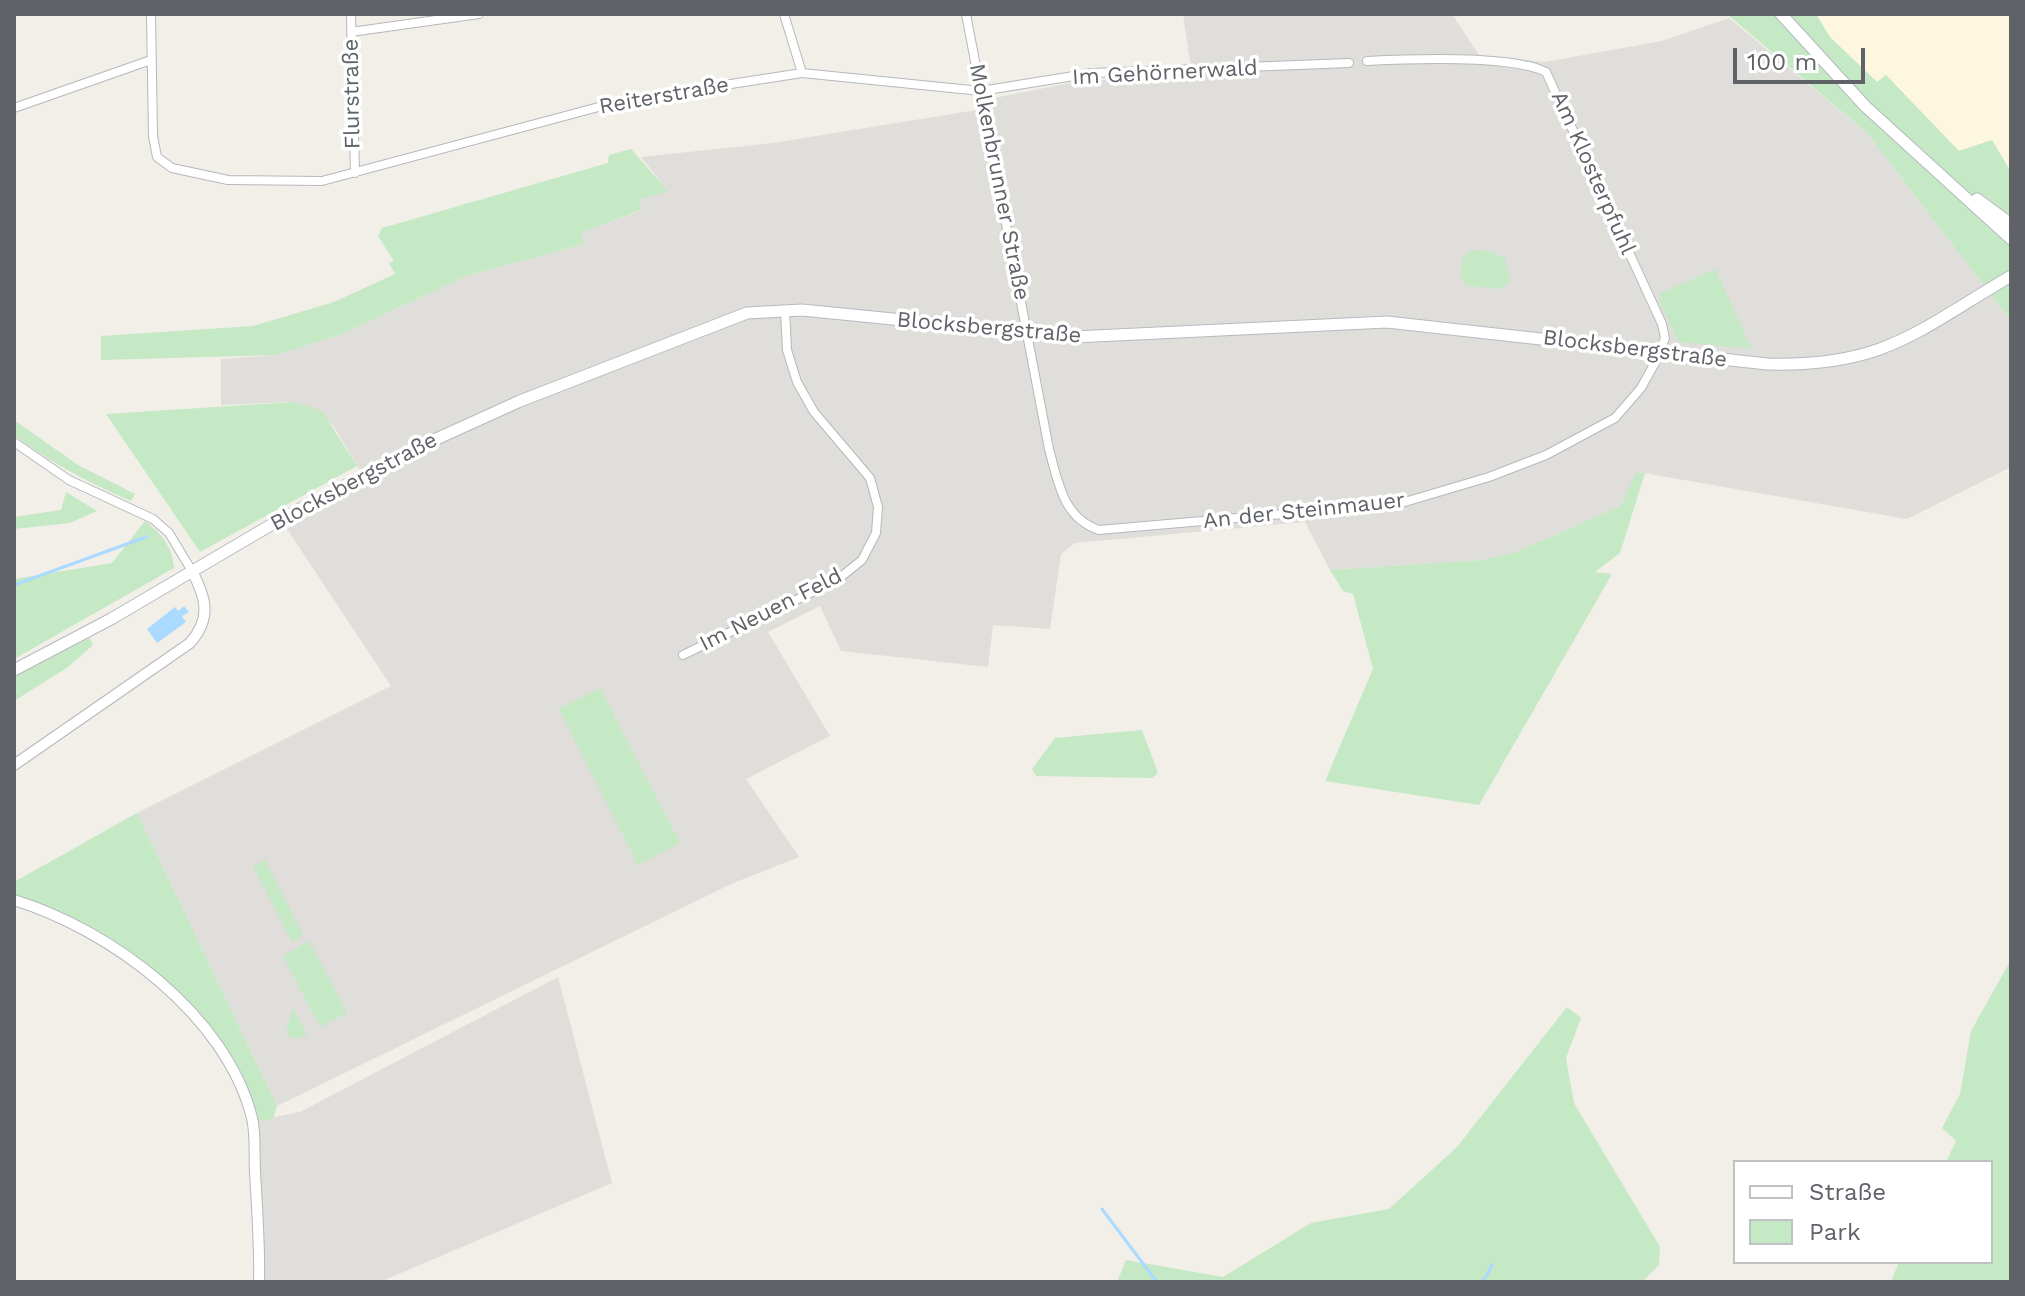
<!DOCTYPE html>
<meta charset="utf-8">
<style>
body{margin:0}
#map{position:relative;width:2025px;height:1296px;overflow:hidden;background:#f1efe8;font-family:"Work Sans",sans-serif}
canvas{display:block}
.frame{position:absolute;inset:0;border:16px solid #5f6368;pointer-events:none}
.legend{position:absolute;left:1733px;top:1160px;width:260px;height:104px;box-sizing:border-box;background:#fff;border:2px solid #bfc1c3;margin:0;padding:10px 14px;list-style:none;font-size:24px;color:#5f6368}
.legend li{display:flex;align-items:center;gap:16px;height:40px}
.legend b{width:40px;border:2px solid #bfc1c3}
.scale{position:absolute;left:1733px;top:48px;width:132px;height:36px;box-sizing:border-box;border:4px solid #5f6368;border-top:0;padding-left:10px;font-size:24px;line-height:28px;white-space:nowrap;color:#5f6368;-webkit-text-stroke:6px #fff;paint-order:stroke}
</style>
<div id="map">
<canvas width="2025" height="1296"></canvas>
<div class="frame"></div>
<ul class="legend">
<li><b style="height:10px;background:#fff"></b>Straße</li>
<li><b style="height:22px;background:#c5e8c5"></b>Park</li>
</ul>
<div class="scale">100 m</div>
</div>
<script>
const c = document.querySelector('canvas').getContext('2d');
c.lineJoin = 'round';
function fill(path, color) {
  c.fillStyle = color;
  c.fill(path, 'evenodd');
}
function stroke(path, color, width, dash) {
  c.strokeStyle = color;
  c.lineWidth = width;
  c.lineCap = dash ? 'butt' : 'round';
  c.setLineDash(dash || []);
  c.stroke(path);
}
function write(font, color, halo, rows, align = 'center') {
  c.font = font + ' "Work Sans",sans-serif';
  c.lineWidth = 7;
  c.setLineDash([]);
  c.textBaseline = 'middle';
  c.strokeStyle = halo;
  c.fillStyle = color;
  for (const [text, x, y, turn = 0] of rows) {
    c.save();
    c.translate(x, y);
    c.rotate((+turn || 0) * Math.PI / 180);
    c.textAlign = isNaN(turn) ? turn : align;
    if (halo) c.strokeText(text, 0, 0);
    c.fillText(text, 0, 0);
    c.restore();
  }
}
fill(new Path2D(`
 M 1816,14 L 2011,14 L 2011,172 L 1992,140 L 1959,151 L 1886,75 L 1877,82 L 1830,37 Z`), '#fef7e0');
fill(new Path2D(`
 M 1183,14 L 1452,14 L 1479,55 L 1545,62 L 1662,41 L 1729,18 L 1867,133 L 2011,321 L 2011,467 L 1907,519 L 1638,472 L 1620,506 L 1514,553 L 1482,560 L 1330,570 L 1305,522 L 1075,543 L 1061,554 L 1050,629 L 993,625 L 988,667 L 841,651 L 820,606 L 768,632 L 830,736 L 746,779 L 799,857 L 731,884 L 277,1106 L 137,813 L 391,686 L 287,529 L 366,481 L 333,425 L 294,402 L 221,405 L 221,359 L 276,355 L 337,336 L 467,276 L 584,244 L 580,233 L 642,210 L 638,200 L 667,190 L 641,157 L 773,143 L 995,107 L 994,98 L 1080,81 L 1192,75 Z
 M 558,977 L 612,1183 L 380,1282 L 257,1282 L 253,1121 L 300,1112 Z`), '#e0deda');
fill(new Path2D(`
 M 1727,14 L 1816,14 L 1830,37 L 1877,82 L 1886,75 L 1959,151 L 1992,140 L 2011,172 L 2011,321 L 1867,133 Z
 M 631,149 L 668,191 L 638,200 L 643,209 L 581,233 L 584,244 L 467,276 L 337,336 L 276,355 L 101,360 L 101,336 L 253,326 L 334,302 L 395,274 L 389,263 L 394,261 L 378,236 L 382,228 L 608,163 L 609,155 Z
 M 1476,250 L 1495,253 L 1505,259 L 1510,281 L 1501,289 L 1468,286 L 1460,277 L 1462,261 L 1467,252 Z
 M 1715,269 L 1752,349 L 1679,342 L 1659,300 L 1661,293 Z
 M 294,402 L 322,411 L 357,466 L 200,552 L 106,414 Z
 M 14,420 L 78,465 L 135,494 L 131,501 C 89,483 51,463 14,435 Z
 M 1637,472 L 1645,473 L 1620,553 L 1595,572 L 1612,574 L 1479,805 L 1325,781 L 1373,669 L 1353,594 L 1343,591 L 1330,570 L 1482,560 L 1514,553 L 1620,506 Z
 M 66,492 L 97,511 L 70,523 L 14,529 L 14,517 L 61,510 Z
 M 145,521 C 162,534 172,546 174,568 L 14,659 L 14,579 L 112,563 Z
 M 90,638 L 93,645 L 68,667 L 14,701 L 14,664 L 60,652 Z
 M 600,688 L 680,843 L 638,865 L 559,709 Z
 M 1142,730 L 1158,773 L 1152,778 L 1036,776 L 1032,769 L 1055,738 Z
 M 137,813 L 277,1106 L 273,1119 L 253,1121 C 231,1050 179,995 119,952 C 88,930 48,916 14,900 L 14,882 Z
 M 265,860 L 303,935 L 292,942 L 253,866 Z
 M 309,941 L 347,1013 L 320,1027 L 283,956 Z
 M 2011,960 L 2011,1282 L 1894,1282 L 1892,1279 L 1899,1262 L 1991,1262 L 1991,1162 L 1946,1162 L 1956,1141 L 1942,1128 L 1960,1094 L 1971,1031 Z
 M 1567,1007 L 1581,1018 L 1566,1058 L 1574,1103 L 1660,1247 L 1659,1265 L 1642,1282 L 1117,1282 L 1126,1260 L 1223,1277 L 1311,1223 L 1389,1209 L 1457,1147 Z
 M 293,1008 L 307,1035 L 292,1039 L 286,1032 Z`), '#c5e8c5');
fill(new Path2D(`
 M 184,606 L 189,612 L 182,616 L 186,622 L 157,643 L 147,629 L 175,607 L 178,611 Z`), '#aadaff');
stroke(new Path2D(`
 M 14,585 L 146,537
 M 1102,1209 L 1157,1282
 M 1483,1282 L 1492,1265`), '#aadaff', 3);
const minor = new Path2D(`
 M 151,14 L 153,136 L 157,157 L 172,168 L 228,180 L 322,181 L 621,101 L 802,73 L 981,91 L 1092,73 L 1349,63
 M 351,14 L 355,173
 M 784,14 L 802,73
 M 966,14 L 1049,449 C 1058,482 1063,518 1099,530 L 1398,504 L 1489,477 L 1546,455 L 1615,418 L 1641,388 L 1656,361 L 1665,338 L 1662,324 L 1546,72 C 1512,55 1408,59 1367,61
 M 351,32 L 479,14
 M 14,108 L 151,60
 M 14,442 L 69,480 L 153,519 L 169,533 L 192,571
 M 683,655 L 837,580 L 862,560 L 876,533 L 878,507 L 870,478 L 814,412 L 797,382 L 787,350 L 785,310`);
const tertiary = new Path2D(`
 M 14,765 L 190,643 C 212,618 206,598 192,571
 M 14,900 C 111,930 226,1015 252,1118 C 256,1135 254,1155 255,1172 C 257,1209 260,1246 259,1282`);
const secondary = new Path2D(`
 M 1781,14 L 1865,106 L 2011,239
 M 1977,199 L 2011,224
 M 14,670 L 111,619 L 281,519 L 423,445 L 520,401 L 747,313 L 802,310 L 1074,337 L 1387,322 L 1767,364 C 1884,367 1917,331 2011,276`);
stroke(minor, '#b5b8bc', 10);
stroke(tertiary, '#b5b8bc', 12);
stroke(secondary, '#b6babf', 13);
stroke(minor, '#fff', 8);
stroke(tertiary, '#fff', 10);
stroke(secondary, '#fff', 11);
write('22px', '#5f6368', '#fff', [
 ["Im Gehörnerwald",1165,73,-3],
 ["Flurstraße",352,94,-91],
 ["Reiterstraße",664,96,-10],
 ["Am Klosterpfuhl",1593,173,66],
 ["Molkenbrunner Straße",999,182,79],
 ["Blocksbergstraße",989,328,5],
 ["Blocksbergstraße",1635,349,7],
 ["Blocksbergstraße",354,482,-28],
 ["An der Steinmauer",1304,511,-6],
 ["Im Neuen Feld",771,610,-27]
]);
</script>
